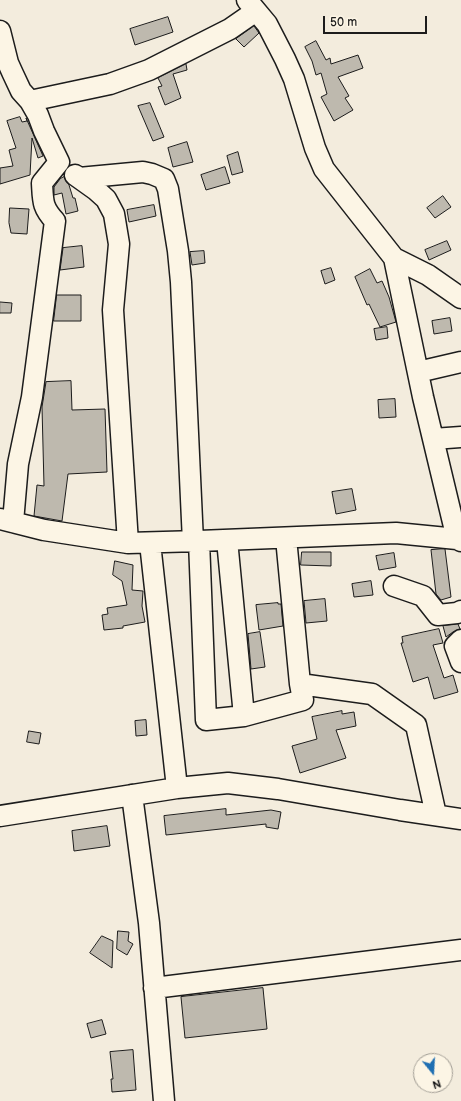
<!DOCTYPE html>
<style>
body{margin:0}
#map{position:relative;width:461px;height:1101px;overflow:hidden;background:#f3ecdd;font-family:"Balsamiq Sans",sans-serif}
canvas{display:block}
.north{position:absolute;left:413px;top:1053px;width:40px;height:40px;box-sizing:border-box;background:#fcf5e5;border:1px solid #a29e95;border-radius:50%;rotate:162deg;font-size:11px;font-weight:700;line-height:16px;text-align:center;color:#1c1c1c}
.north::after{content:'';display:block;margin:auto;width:14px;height:18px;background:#1f6fb2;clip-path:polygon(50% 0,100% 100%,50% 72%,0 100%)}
.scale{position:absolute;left:323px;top:16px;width:104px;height:18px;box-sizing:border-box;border:2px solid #1c1c1c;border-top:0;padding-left:5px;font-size:12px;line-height:14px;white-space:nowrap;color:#1c1c1c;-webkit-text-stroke:3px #fcf5e5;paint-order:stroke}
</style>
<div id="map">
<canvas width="461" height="1101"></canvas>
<div class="north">N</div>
<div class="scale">50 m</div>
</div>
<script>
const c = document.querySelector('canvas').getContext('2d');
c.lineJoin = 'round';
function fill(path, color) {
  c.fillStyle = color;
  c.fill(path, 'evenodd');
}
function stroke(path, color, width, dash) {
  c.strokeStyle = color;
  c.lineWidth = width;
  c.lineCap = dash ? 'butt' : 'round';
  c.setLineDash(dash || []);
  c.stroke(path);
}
const building = new Path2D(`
 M 168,17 L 173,32 L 135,45 L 130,29 Z
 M 254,26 L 259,33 L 244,47 L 236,39 Z
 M 316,41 L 326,60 L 330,58 L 331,64 L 358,55 L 363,68 L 338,77 L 349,96 L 345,98 L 353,110 L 334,121 L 321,97 L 327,94 L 321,73 L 316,75 L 312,61 L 305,47 Z
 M 186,64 L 187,70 L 173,74 L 181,98 L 165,105 L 158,87 L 162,86 L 158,78 Z
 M 150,103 L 164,137 L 153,141 L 138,106 Z
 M 20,117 L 22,122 L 27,121 L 26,118 L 43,156 L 38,158 L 32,138 L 30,175 L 0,184 L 0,168 L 13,166 L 9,150 L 16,148 L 7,121 Z
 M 187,142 L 193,162 L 173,167 L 168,148 Z
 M 238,152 L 243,172 L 232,175 L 227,156 Z
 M 225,167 L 230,183 L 206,190 L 201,175 Z
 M 64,177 L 69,185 L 73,198 L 75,198 L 78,211 L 66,214 L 62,193 L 54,195 L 54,187 L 60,179 Z
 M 443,196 L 451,207 L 435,218 L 427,208 Z
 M 154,205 L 156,216 L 129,222 L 127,210 Z
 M 10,208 L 29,209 L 27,234 L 11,233 L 9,223 Z
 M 447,241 L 451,250 L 429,260 L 425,250 Z
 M 82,246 L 84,267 L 60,270 L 63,248 Z
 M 204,251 L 205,263 L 192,265 L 190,252 Z
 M 331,268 L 335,280 L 325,284 L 321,271 Z
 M 370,269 L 377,283 L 382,281 L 389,297 L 396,322 L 380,327 L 369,304 L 367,305 L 355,277 Z
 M 57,295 L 81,295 L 81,321 L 54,321 Z
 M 0,302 L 12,303 L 11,313 L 0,313 Z
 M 450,318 L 452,331 L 434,334 L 432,321 Z
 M 387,327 L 388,338 L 376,340 L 374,329 Z
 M 71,381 L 72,410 L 105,409 L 107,472 L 68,474 L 62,521 L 34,516 L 37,485 L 44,486 L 42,407 L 46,382 Z
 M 395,399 L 396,417 L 379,418 L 378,400 Z
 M 352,489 L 356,510 L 336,514 L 332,492 Z
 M 445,549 L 451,597 L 441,600 L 436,594 L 431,550 Z
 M 302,552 L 331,552 L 331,566 L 301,565 Z
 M 394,553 L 396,567 L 379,570 L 376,556 Z
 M 115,561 L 133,565 L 132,590 L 143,591 L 142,606 L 145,622 L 123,626 L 123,628 L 104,630 L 102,615 L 108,614 L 107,608 L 127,605 L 122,581 L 113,575 Z
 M 371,581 L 373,595 L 354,597 L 352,584 Z
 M 325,599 L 327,621 L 306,623 L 304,601 Z
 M 278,603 L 278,604 L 281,604 L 283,626 L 259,630 L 256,605 Z
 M 458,624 L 460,629 L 453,632 L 446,637 L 443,626 Z
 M 439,629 L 443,643 L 433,645 L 444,678 L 453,675 L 458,692 L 434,699 L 428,677 L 413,682 L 401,643 L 403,643 L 402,637 Z
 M 260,632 L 265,667 L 251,669 L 248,634 Z
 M 342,711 L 342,714 L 354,712 L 356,726 L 336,730 L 346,758 L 300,773 L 292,746 L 317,739 L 312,717 Z
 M 146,720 L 147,735 L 136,736 L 135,721 Z
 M 29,731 L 41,733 L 39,744 L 27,742 Z
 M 226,809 L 226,815 L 271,810 L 281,812 L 278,829 L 266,827 L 266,824 L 166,835 L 164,816 Z
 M 107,826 L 110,846 L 74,851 L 72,831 Z
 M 118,931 L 129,932 L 128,941 L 133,944 L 127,955 L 117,949 Z
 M 102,936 L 113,941 L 112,968 L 90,953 Z
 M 263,988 L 267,1029 L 185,1038 L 181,997 Z
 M 102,1020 L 106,1034 L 91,1038 L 87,1024 Z
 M 133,1050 L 136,1090 L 112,1092 L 111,1079 L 113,1079 L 110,1052 Z`);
fill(building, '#beb9ae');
stroke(building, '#1c1c1c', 1);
const minor = new Path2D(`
 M 247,0 L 267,24 L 285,59 L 294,79 L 315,148 L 324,169 L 394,258 L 423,397 L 457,539
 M 0,31 L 8,63 L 13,74 L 21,91 L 30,101 L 38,115 L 44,131 L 59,162 L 42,183 C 43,201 42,207 55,221 L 32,397 L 18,464 L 13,522
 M 30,101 L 110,84 L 149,70 L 230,29 L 256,11
 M 75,175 L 96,190 L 106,199 L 114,214 L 119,244 L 113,310 L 128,543
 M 79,178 L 143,172 L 152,174 L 164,179 L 168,189 L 178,251 L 181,282 L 193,542
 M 394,258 L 428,275 L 461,298
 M 418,372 L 461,362
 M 433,439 L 461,437
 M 0,519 L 44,530 L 128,543 L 199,541 L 396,533 L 457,539 L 461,541
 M 286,538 L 300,684 L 372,694 L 416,725 L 436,815
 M 227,540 L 244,716
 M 199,541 L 206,720 L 244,716 L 303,700 L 300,684
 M 150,543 L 177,788
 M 394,586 L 423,596 L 438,615 L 457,613 L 461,611
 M 461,640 L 455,646 L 461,662
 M 132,795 L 149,923 L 164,1101
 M 0,816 L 177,788 L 228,783 L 278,789 L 400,810 L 461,819
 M 154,988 L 461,950`);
stroke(minor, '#1c1c1c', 23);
stroke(minor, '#fcf5e5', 20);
</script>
